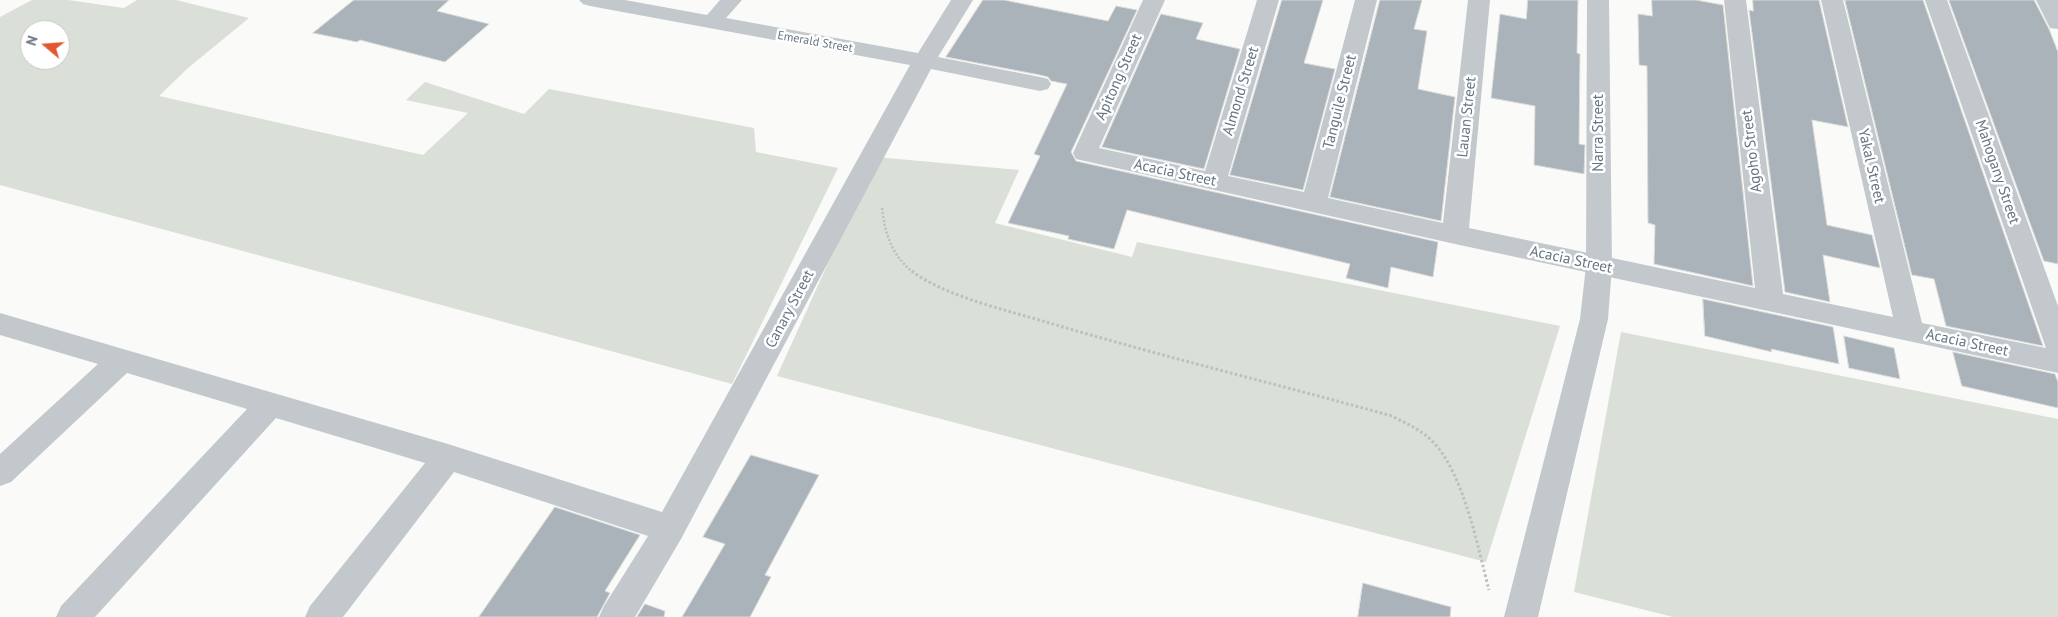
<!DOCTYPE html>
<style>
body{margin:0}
#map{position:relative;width:2058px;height:617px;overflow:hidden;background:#fafaf8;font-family:"PT Sans",sans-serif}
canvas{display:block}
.north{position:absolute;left:20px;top:20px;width:50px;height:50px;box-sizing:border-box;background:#fff;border:1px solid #c1c8cd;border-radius:50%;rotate:288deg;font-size:14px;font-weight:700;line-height:20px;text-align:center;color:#657683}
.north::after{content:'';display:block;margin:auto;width:18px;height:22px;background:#e4572e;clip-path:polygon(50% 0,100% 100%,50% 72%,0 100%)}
</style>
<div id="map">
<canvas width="2058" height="617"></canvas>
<div class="north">N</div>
</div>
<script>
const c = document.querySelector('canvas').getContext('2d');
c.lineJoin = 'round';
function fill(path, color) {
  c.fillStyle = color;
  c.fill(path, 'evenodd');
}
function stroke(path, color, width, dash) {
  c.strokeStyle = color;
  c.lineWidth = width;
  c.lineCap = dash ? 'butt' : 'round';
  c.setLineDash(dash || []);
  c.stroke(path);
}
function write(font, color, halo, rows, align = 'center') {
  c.font = font + ' "PT Sans",sans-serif';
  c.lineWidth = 5;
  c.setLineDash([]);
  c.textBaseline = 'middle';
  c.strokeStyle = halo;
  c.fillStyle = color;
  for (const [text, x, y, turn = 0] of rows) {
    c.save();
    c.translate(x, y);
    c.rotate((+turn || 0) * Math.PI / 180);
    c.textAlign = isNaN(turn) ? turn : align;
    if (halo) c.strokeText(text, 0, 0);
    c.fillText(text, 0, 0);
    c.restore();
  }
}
fill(new Path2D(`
 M 32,0 L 68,0 L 124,8 L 137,0 L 176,0 L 249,18 L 188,68 L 159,96 L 423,155 L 468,113 L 406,100 L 425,82 L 524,114 L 549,89 L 754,128 L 756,152 L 838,168 L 732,384 L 0,185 L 0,17 ZM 30,30 L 60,30 L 60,60 L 30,60 Z
 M 876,157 L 1019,170 L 995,223 L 1132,257 L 1137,242 L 1560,326 L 1486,562 L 777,376 Z
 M 1621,332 L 2058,419 L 2058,617 L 1673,617 L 1574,592 Z`), '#dadfd7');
const building = new Path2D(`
 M 354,0 L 449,0 L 437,11 L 489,24 L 445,62 L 360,40 L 357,42 L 313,33 Z
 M 983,0 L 1004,0 L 1108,21 L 1116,6 L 1137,10 L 1071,152 L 1076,161 L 1438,242 L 1433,277 L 1391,267 L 1388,288 L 1346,278 L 1350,264 L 1127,210 L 1114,249 L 1068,239 L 1069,236 L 1008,223 L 1040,156 L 1034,154 L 1067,84 L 1051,81 L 1048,77 L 1040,75 L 946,57 Z
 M 1282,0 L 1323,0 L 1304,63 L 1335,69 L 1303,190 L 1230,175 Z
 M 1380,0 L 1422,0 L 1414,29 L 1427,31 L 1418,89 L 1455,97 L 1441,221 L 1330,197 Z
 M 1528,0 L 1578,0 L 1577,53 L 1580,54 L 1579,144 L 1585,145 L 1584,174 L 1534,165 L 1535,106 L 1491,98 L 1500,14 L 1526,19 Z
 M 1652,0 L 1696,0 L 1723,5 L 1753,286 L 1654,264 L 1655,225 L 1648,223 L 1647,66 L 1639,65 L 1638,14 L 1652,16 Z
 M 1753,0 L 1819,0 L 1848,127 L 1812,120 L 1827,225 L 1872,235 L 1880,268 L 1823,255 L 1830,302 L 1785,292 L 1749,10 L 1753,11 Z
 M 1845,0 L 1923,0 L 2043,346 L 1946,326 L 1934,279 L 1912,275 Z
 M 1949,0 L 2034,0 L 2049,29 L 2058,52 L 2058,264 L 2044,261 Z
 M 1161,14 L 1203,23 L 1196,39 L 1240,49 L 1204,169 L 1102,147 Z
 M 1703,299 L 1833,327 L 1839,364 L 1771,349 L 1772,352 L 1705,336 Z
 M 1844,336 L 1894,348 L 1900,379 L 1849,368 Z
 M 1953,352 L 2055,374 L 2058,382 L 2058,408 L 1962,386 Z
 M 751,455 L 819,475 L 765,575 L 771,577 L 750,617 L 682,617 L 725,544 L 703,537 Z
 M 555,507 L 640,535 L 605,591 L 610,593 L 597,617 L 479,617 Z
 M 1363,583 L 1451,607 L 1450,617 L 1358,617 Z
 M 645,604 L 665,611 L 664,617 L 637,617 Z`);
fill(building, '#aab3b9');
stroke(building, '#dcdcda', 1);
stroke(new Path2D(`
 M 882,208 C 885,234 892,256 913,272`), '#bbbfc2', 2.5, [2, 2]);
stroke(new Path2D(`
 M 912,271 C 944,296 1006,310 1046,322 C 1160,356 1277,384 1392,416 C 1407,424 1422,430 1434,443 C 1464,475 1478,548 1489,590`), '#bbbfc2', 3, [2.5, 2.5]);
fill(new Path2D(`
 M 579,0 L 625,0 L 707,15 L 720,0 L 742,0 L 726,18 L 918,53 L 951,0 L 973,0 L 938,57 L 1040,77 L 1048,79 L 1051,84 L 1048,89 L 1040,91 L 931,69 L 681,539 L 635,617 L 599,617 L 604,606 L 648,536 L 454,472 L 343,617 L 305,617 L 310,606 L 425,463 L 276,418 L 95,617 L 56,617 L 61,606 L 247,409 L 127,373 L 11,482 L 0,486 L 0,454 L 98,364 L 0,335 L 0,313 L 448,444 L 662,512 L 910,65 L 590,6 L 583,4 Z
 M 1143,0 L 1165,0 L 1099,148 L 1205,171 L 1257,0 L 1279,0 L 1228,176 L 1304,192 L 1355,0 L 1377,0 L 1328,198 L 1443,223 L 1468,0 L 1490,0 L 1469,228 L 1755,288 L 1724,0 L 1746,0 L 1783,294 L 1893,317 L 1821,0 L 1843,0 L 1922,323 L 2046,348 L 1925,0 L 1947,0 L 2058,306 L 2058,373 L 1455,244 L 1076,159 L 1073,153 Z
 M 2036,0 L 2058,0 L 2058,29 L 2050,28 Z`), '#c3c8cc');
fill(new Path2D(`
 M 1587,0 L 1609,0 L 1612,266 L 1608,319 L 1538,617 L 1504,617 L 1580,319 L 1586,266 Z`), '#c3c8cc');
write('12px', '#657683', '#fff', [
 ["Emerald Street",815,42,10]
]);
write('15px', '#657683', '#fff', [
 ["Apitong Street",1119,77,-66],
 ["Almond Street",1241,91,-73],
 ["Tanguile Street",1340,102,-76],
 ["Lauan Street",1467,117,-84],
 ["Narra Street",1599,133,-90],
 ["Agoho Street",1752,151,-97],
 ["Yakal Street",1871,166,77],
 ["Mahogany Street",1997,172,71],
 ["Acacia Street",1175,173,12],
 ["Acacia Street",1571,260,12],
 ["Canary Street",790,309,-62],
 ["Acacia Street",1967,343,12]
]);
</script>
